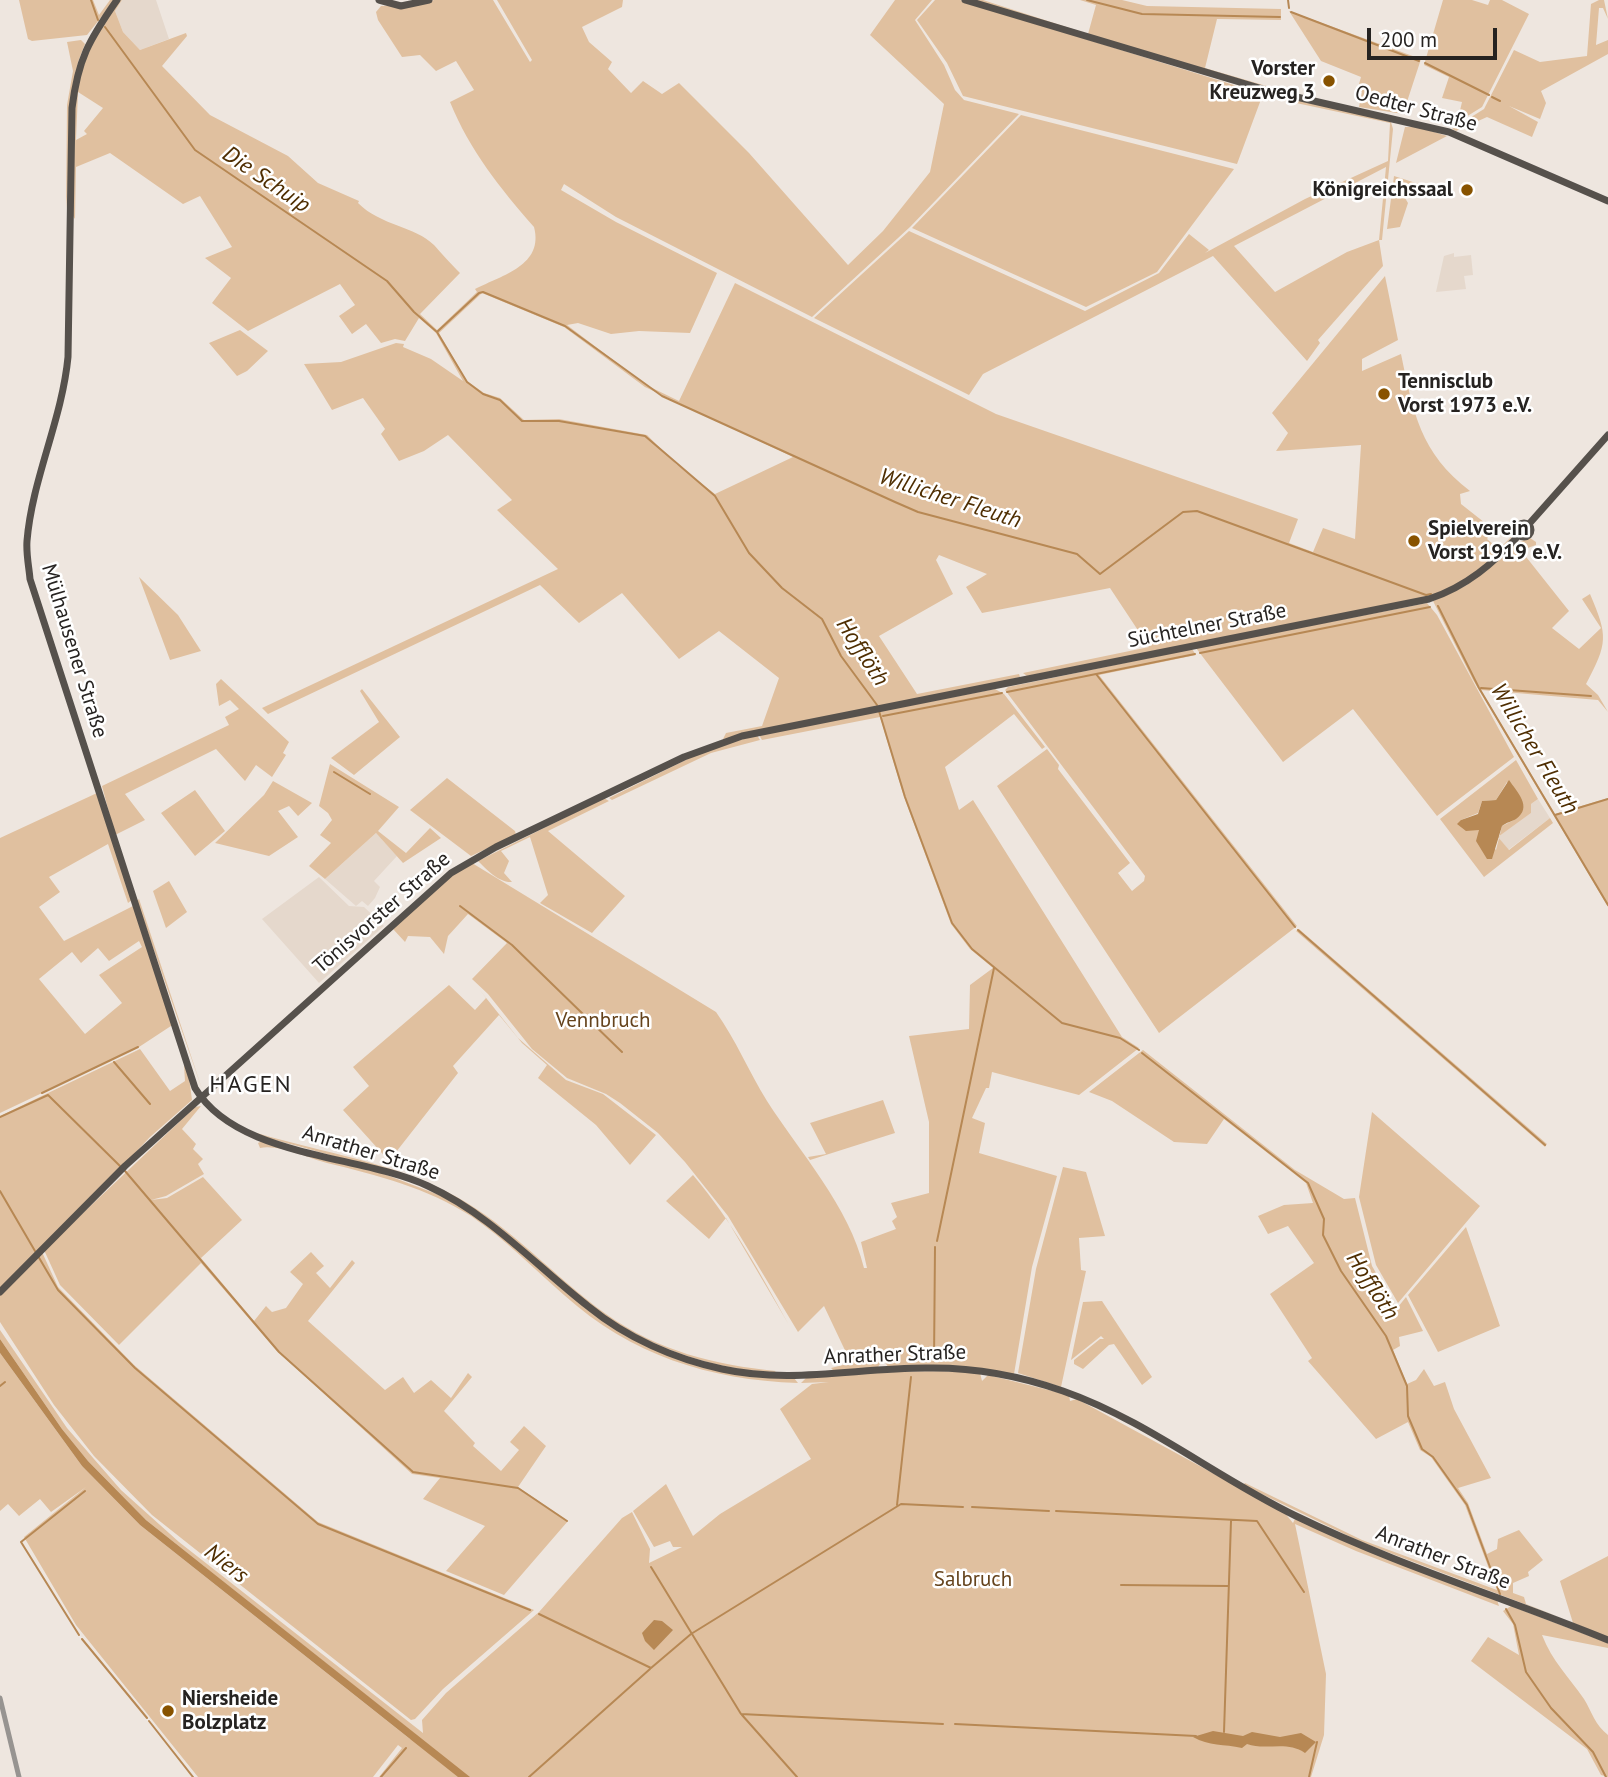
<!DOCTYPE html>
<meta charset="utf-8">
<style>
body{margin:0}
#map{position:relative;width:1608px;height:1777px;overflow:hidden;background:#eee6df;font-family:"PT Sans",sans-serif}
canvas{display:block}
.scale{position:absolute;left:1367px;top:28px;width:130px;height:32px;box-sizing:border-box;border:4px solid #262321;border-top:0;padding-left:9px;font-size:21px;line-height:24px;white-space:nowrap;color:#262321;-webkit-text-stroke:5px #fff;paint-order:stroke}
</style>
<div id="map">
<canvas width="1608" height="1777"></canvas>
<div class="scale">200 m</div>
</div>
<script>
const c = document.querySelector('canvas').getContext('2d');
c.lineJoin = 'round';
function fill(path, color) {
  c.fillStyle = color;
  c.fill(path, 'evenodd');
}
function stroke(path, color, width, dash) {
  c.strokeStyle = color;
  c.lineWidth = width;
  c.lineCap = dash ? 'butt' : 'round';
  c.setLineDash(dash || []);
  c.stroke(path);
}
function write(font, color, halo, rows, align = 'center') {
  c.font = font + ' "PT Sans",sans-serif';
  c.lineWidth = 5;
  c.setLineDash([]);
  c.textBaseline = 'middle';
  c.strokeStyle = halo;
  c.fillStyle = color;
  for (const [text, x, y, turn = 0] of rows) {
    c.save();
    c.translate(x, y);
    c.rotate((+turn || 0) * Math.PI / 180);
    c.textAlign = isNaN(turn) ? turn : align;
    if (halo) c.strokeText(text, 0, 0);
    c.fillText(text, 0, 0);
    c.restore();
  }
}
fill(new Path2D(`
 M 122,0 L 156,0 L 169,39 L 140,50 L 123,32 L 115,11 Z
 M 1454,253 L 1454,257 L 1471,255 L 1473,275 L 1464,276 L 1466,289 L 1436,292 L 1444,256 Z
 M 1538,799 L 1550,818 L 1508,850 L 1498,837 L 1531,813 L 1531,804 Z
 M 376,833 L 397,856 L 374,881 L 380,887 L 375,898 L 368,906 L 362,901 L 356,906 L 325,879 Z
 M 319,877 L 349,906 L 364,907 L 384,926 L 319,983 L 262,919 Z`), '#e5d8cc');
fill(new Path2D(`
 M 19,0 L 93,0 L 99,15 L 110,0 L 115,0 L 87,35 L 32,41 L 28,39 Z
 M 119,0 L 122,0 L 115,11 L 123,32 L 140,50 L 186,33 L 187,36 L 162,66 L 210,115 L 288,156 L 318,183 L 359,201 L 358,203 C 381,226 415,226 434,245 C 440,252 451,264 460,273 L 420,314 L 437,330 L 477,292 L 475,289 C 503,275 544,265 534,227 C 500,188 470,151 450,102 L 474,90 L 456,61 L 436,71 L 420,55 L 402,57 L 378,20 L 376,12 L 381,6 L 423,4 L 434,0 L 493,0 L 530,62 L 532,60 L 497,0 L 623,0 L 622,7 L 582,27 L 589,42 L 612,62 L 608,69 L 631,93 L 643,81 L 662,94 L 679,83 L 749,153 L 848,265 L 883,231 L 930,172 L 944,104 L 870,35 L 895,0 L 932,0 L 915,20 L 944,65 L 955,90 L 964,100 L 1019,114 L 910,227 L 812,317 L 616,217 L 564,184 L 561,190 L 616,222 L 717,273 L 690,333 L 639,331 L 611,334 L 578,323 L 567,325 L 646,385 L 679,401 L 735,283 L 996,414 L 1298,519 L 1289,543 L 1313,552 L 1323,528 L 1355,539 L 1361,445 L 1276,451 L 1288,433 L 1272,413 L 1385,276 L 1398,340 L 1362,359 L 1362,371 L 1401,354 C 1413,412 1420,453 1470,491 L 1460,494 L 1461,504 L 1494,530 L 1487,539 L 1499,549 L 1514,534 L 1502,550 L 1466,581 L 1430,597 L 1027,676 L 1023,673 L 1149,647 L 1110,588 L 982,613 L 966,587 L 987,574 L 939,555 L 936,560 L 953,594 L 879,636 L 917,694 L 1019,674 L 1020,677 L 881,711 L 995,689 L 1004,694 L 1045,747 L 1042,749 L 1014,714 L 945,767 L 959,810 L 973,800 L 1122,1037 L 1139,1048 L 1079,1095 L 992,1072 L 989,1088 L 986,1088 L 972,1118 L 985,1123 L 979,1153 L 1057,1176 L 1032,1267 L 1014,1374 L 888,1367 L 883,1359 L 878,1367 L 834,1371 L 831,1368 L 851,1363 L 824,1306 L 798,1332 L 728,1216 L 685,1162 L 658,1133 L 620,1103 L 606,1094 L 567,1078 L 532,1049 L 488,994 L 472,979 L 507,943 L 468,914 L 448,936 L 444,954 L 430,937 L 408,936 L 405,942 L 393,929 L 446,879 L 472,863 L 716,1012 C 736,1040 749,1072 767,1101 C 801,1154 849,1206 864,1268 L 867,1268 L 861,1242 L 896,1229 L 892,1221 L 897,1217 L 891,1203 L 929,1193 L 929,1122 L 909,1036 L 969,1029 L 970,985 L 993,968 L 970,949 L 951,924 L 904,797 L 880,717 L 762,740 L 759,735 L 723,739 L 726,733 L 762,726 L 779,678 L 719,631 L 679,659 L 622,593 L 579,623 L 540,585 L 268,714 L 262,708 L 558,569 L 497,510 L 512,500 L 448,435 L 424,451 L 399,461 L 381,434 L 385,429 L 363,398 L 332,410 L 304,364 L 341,362 L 396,343 L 404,344 L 403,347 L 431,359 L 463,381 L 436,333 L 419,318 L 405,341 L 395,339 L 381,343 L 366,324 L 352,334 L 339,316 L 355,305 L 340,284 L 248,331 L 212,303 L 231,278 L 205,258 L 232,247 L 200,196 L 183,204 L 110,153 L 76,167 L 75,219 L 73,216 C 73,162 64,95 89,45 C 97,29 110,15 119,0 ZM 78,92 L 103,108 L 84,131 L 87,134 L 76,140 ZM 482,293 L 564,327 L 645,387 L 793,457 L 715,494 L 676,464 L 647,435 L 559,419 L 524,420 L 500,398 L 484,393 L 467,381 L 439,333 Z
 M 935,0 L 960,0 L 1263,94 L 1237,164 L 963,96 L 947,63 L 917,20 Z
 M 970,0 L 983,0 L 1088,34 L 1096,5 L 1080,0 L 1122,0 L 1147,6 L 1281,9 L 1281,20 L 1217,19 L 1205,68 L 1270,87 L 1267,87 Z
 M 1443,0 L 1472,0 L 1488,5 L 1490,0 L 1502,0 L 1529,14 L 1482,107 L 1461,120 L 1458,119 L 1462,102 L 1442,98 L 1449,77 L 1424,65 Z
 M 1599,0 L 1604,0 L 1608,19 L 1603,8 L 1599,8 L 1596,45 L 1608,40 L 1608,54 L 1541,91 L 1546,103 L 1540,119 L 1509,106 L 1538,122 L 1532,137 L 1487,117 L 1456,131 L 1452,129 L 1484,109 L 1514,50 L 1540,62 L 1587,56 L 1591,4 Z
 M 1289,11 L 1421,59 L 1403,114 L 1359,107 L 1362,92 L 1357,91 L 1361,77 L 1321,61 Z
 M 81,40 L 85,44 L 78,62 L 66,209 L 67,105 L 73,71 L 67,42 Z
 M 1278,94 L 1391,122 L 1393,129 L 1382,240 L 1379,240 L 1383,266 L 1318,340 L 1320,343 L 1307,361 L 1213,256 L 983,374 L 969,395 L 814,318 L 909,231 L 1085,311 L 1159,273 L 1189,234 L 1209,250 L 1205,253 L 1305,199 L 1388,161 L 1390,123 L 1282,100 L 1274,97 ZM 1386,167 L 1379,240 L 1347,252 L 1275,292 L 1234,246 Z
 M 1021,115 L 1234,169 L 1157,272 L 1086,307 L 912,228 Z
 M 1405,127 L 1418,127 L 1447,136 L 1396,163 Z
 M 1394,176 L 1419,184 L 1416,197 L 1405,198 L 1408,203 L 1400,227 L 1387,229 Z
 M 240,330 L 268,351 L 247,371 L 237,376 L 209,343 Z
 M 1530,538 L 1536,542 L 1536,545 L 1522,550 L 1523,553 L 1569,611 L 1552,628 L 1579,649 L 1601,628 L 1582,599 L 1590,594 C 1608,636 1608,643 1586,684 L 1598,695 L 1608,712 L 1598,700 L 1481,690 L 1555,814 L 1608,798 L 1608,907 L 1473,680 L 1433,601 L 1467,585 L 1514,544 Z
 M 139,577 L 178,615 L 201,651 L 170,660 Z
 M 1427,603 L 1437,615 L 1514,757 L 1437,816 L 1353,709 L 1283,762 L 1196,648 Z
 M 1192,649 L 1196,655 L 1099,675 L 1297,926 L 1159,1033 L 997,786 L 1047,749 L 1059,765 L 1058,769 L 1130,863 L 1118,873 L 1132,891 L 1144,881 L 1145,876 L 1005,690 L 1008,687 Z
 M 221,679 L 289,742 L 283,753 L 286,755 L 272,777 L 256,765 L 245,781 L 216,749 L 125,794 L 145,820 L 115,835 L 102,786 L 229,725 L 225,717 L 239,709 L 230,700 L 219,706 L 216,684 Z
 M 362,689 L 400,737 L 354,775 L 331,758 L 379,722 L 360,691 Z
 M 757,735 L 760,740 L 711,753 L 612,800 L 609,798 L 706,750 Z
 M 1516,760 L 1538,799 L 1531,804 L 1531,813 L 1498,837 L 1509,850 L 1550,818 L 1553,823 L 1484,877 L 1440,819 ZM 1507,782 L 1514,820 L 1502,826 L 1496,850 L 1477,828 L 1461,820 L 1478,813 L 1482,801 L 1496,800 Z
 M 330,764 L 399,807 L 378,831 L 406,853 L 430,828 L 441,838 L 403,863 L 376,833 L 325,879 L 309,866 L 331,843 L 320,835 L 332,820 L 328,813 L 319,806 Z
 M 447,778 L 515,831 L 516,835 L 471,856 L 410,810 Z
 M 273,781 L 312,803 L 298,816 L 289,806 L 278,811 L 298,837 L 269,856 L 215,843 L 264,795 Z
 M 195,790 L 225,831 L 195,856 L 161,813 Z
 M 97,793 L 133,899 L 128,903 L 108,844 L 49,877 L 60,892 L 39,907 L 64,941 L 135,905 L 174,1024 L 139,1047 L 0,1113 L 0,838 ZM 139,941 L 142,947 L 99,975 L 122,1003 L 85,1034 L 39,979 L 72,952 L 81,963 L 98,948 L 109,961 Z
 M 604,798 L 609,801 L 548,831 L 625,896 L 592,933 L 540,903 L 548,895 L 530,837 L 501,851 L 509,861 L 504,873 L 512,882 C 499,883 486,869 478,861 Z
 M 169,881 L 187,912 L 166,928 L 153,891 Z
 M 139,899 L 202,1089 L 385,928 L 202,1089 L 137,901 Z
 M 1299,929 L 1547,1144 L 1545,1147 L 1296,931 Z
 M 449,985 L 475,1010 L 486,998 L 479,989 L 518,1038 L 566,1080 L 603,1094 L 656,1135 L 630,1165 L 596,1125 L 538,1078 L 547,1065 L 522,1043 L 499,1015 L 453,1066 L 458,1073 L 389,1161 L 343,1110 L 369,1086 L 353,1067 Z
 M 140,1049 L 170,1091 L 185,1081 L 184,1065 L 188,1069 L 192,1100 L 150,1137 L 42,1252 L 58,1287 L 134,1365 L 318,1522 L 534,1610 L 443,1689 L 415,1719 L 411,1720 L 152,1515 L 94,1456 L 54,1405 L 0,1322 L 0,1116 Z
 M 1143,1050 L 1295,1170 L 1344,1199 L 1355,1198 L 1372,1266 L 1394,1304 L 1398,1307 L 1406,1297 L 1423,1331 L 1399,1337 L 1400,1346 L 1393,1350 L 1407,1384 L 1416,1380 L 1424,1369 L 1434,1386 L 1445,1382 L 1454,1409 L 1491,1478 L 1458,1488 L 1468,1503 L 1487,1554 L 1497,1549 L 1498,1539 L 1519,1530 L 1543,1560 L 1528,1572 L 1529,1576 L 1513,1583 L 1513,1593 L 1524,1597 L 1526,1604 L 1564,1619 L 1361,1542 L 1243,1485 L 1245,1483 L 1362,1540 L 1497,1590 L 1465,1505 L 1431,1457 L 1420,1450 L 1408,1422 L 1376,1439 L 1308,1361 L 1312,1358 L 1270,1294 L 1314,1263 L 1288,1226 L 1268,1234 L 1258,1216 L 1284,1205 L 1313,1203 L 1306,1183 L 1224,1119 L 1207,1144 L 1174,1142 L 1112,1101 L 1089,1092 Z
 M 883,1100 L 895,1133 L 810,1160 L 808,1157 L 826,1154 L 810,1123 Z
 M 201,1106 L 182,1129 L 196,1144 L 193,1149 L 203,1159 L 198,1164 L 204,1174 L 166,1196 L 151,1200 L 167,1198 L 203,1177 L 242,1220 L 201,1258 L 254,1321 L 266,1306 L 272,1312 L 286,1308 L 303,1284 L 290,1272 L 311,1252 L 324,1266 L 316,1273 L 330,1288 L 352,1260 L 355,1263 L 308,1321 L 385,1390 L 403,1377 L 414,1393 L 431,1380 L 451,1398 L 468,1373 L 472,1377 L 444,1411 L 475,1443 L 473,1446 L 501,1471 L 519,1450 L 510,1442 L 524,1426 L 546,1446 L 518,1487 L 568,1521 L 504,1595 L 446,1571 L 485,1526 L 423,1499 L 440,1478 L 412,1474 L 276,1350 L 201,1263 L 119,1345 L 60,1285 L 44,1250 L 195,1107 Z
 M 1372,1112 L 1480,1206 L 1398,1303 L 1376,1265 L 1359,1197 Z
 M 257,1133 C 323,1153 394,1162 455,1196 C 512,1227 554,1277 606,1314 C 658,1351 715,1365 776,1371 L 773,1373 C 696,1367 628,1339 570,1289 C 533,1257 500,1223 458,1199 C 443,1190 424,1186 408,1180 C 359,1162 310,1149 259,1136 Z
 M 262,1141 L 371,1169 L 447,1198 L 492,1226 L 591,1312 L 686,1362 L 794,1378 L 798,1383 C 709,1380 631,1355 564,1295 C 533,1268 505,1239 471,1216 C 427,1188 377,1175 327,1163 C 308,1158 278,1144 260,1148 L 258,1143 Z
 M 1063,1167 L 1086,1172 L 1105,1236 L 1079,1238 L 1081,1270 L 1086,1271 L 1061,1387 L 1018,1373 L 1036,1269 Z
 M 693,1175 C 732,1221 760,1273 789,1325 L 726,1218 L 709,1239 L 666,1201 Z
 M 1466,1227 L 1500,1326 L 1438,1352 L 1408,1295 Z
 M 1102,1301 L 1152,1377 L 1142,1385 L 1114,1344 L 1109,1345 L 1083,1369 L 1074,1364 L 1074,1360 L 1100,1339 L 1104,1339 L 1101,1336 L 1071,1360 L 1083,1302 Z
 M 0,1330 L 67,1428 L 121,1490 L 179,1542 L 423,1733 L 422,1720 L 446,1693 L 539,1612 L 622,1518 L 632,1512 L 650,1549 L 649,1563 L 682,1547 L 673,1547 L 670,1541 L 654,1547 L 633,1511 L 666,1484 L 693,1536 L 720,1514 L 811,1459 L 780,1409 L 812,1384 L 829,1382 L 801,1383 L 806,1378 C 864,1373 921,1369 980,1373 L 982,1381 L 988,1375 L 1069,1395 L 1070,1401 L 1077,1399 L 1284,1512 L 1293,1523 L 1295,1519 L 1497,1600 L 1499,1606 L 1356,1551 L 1295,1524 L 1326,1674 L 1324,1735 L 1311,1777 L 379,1777 L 402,1748 L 398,1745 L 373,1777 L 198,1777 L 76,1625 L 24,1537 L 86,1487 L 51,1512 L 40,1499 L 19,1516 L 8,1504 L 0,1511 L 0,1353 L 82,1466 L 140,1525 L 410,1739 L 415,1734 L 146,1520 L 88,1461 L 62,1429 L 0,1339 Z
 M 1608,1556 L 1608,1637 L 1573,1623 L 1560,1581 Z
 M 1511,1606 L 1608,1643 L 1608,1648 L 1542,1635 C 1552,1661 1569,1677 1584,1699 C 1592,1712 1595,1725 1608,1735 L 1608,1777 L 1601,1775 L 1587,1749 L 1471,1661 L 1488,1637 L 1519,1655 L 1513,1624 L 1503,1611 Z`), '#e0c09f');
fill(new Path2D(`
 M 1509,780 C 1517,792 1533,807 1516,819 C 1511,822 1507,822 1502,826 L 1492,859 L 1487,859 L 1476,841 L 1479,830 L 1466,831 L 1457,824 L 1461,820 L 1478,814 L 1482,801 L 1496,800 Z
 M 0,1339 L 62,1429 L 88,1461 L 146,1520 L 470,1777 L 458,1777 L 140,1525 L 82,1466 L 0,1353 Z
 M 654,1620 L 662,1621 L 673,1630 L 654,1650 L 645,1641 L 642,1633 Z
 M 1213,1731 L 1243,1736 L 1252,1732 L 1280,1737 L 1301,1733 L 1316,1742 L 1305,1753 C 1287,1740 1266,1751 1247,1744 L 1242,1748 C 1224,1744 1209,1746 1193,1737 Z`), '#b78854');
stroke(new Path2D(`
 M 91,0 L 98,20
 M 1087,0 L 1142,14 L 1280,17
 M 1288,0 L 1289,8
 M 1291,12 L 1419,61
 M 105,27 L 195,150 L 387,281 L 414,312 L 437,332 L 467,382 L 483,394 L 500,400 L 522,421 L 559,421 L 645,436 L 715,496 L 749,553 L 782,588 L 822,619 L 841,656 L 877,705
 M 1425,63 L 1489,95
 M 1492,97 L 1500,101
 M 438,331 L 479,293 L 483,292 L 565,326 L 662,396 L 895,502 L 918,512 L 1077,554 L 1100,574 L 1183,512 L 1197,511 L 1426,595 L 1431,594
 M 1438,606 L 1479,688 L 1608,905
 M 1200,653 L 1430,607
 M 1096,674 L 1295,927
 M 1481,688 L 1591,696
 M 1007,692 L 1195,654
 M 879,711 L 905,797 L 952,923 L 972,949 L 1062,1023 L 1120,1038 L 1139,1050
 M 883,716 L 1002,693
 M 334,772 L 370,794
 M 1555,815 L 1608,799
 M 460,906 L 512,945 L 622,1052
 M 1298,930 L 1545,1145
 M 1142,1053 L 1308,1183 L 1324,1219 L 1323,1235 L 1341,1271 L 1386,1336 L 1407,1386 L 1408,1416 L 1422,1449 L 1433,1457 L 1467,1505 L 1500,1594
 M 114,1062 L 150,1104
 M 42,1093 L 138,1047
 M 0,1117 L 48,1095 L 121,1167
 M 125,1171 L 279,1352 L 413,1472 L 518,1488 L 567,1521
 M 0,1191 L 35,1251
 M 937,1241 L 994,968
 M 38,1256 L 58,1290 L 135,1368 L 318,1524 L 530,1610
 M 934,1361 L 935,1247
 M 0,1386 L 5,1382
 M 897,1505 L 911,1377
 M 972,1507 L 1049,1511
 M 1056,1511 L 1257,1521 L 1304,1592
 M 651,1567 L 741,1714 L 943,1724
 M 1121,1585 L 1228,1586
 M 1506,1609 L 1515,1625 L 1526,1672 L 1551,1708 L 1593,1752 L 1606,1777
 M 539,1614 L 651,1668 L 691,1634 L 901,1504 L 963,1507
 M 79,1635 L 21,1542 L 85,1491
 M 82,1639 L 147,1718
 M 742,1715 L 797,1777
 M 149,1721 L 193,1777
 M 955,1724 L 1196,1736
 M 1224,1732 L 1231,1521
 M 381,1777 L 406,1748
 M 529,1777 L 650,1669
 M 1309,1777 L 1317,1742`), '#b78854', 2);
stroke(new Path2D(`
 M 0,1698 L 19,1777`), '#979491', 5);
stroke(new Path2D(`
 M 117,0 C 89,40 78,59 72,108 L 68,357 C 62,420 32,479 27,541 C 26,554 29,567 30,579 L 195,1088 C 237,1158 359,1154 428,1186 C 491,1215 535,1265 589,1307 C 627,1338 675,1359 722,1369 C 790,1384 857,1368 925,1368 C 972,1367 1018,1375 1063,1391 C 1146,1420 1217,1478 1296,1516 C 1397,1565 1505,1598 1608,1640
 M 379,0 L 401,6 L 429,0
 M 965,0 L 1266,90 L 1449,132 L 1608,201
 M1517 530a7 7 0 1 1 14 0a7 7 0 1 1-14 0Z
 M 1529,524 L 1608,435
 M 0,1292 L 125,1166 L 451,873 L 496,847 L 684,757 L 742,736 L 1429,599 C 1466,587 1494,563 1519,535`), '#56514c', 7);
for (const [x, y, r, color] of [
 [1329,81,7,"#885300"],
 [1467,190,7,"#885300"],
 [1384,394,7,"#885300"],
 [1414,541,7,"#885300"],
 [168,1711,7,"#885300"]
]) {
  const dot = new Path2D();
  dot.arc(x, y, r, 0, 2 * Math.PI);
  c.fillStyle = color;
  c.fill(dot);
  stroke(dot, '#fff', 2.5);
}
write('bold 21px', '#262321', '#fff', [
 ["Vorster",1315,69,"right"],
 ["Kreuzweg 3",1315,93,"right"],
 ["Königreichssaal",1453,190,"right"],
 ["Tennisclub",1398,382],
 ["Vorst 1973 e.V.",1398,406],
 ["Spielverein",1428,529],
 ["Vorst 1919 e.V.",1428,553],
 ["Niersheide",182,1699],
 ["Bolzplatz",182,1723]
], 'left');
write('21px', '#262321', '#fff', [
 ["Oedter Straße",1416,109,15],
 ["Süchtelner Straße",1207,626,-11],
 ["Mülhausener Straße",74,651,73],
 ["Tönisvorster Straße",382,913,-41],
 ["Anrather Straße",371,1153,17],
 ["Anrather Straße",895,1355,-2],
 ["Anrather Straße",1443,1558,21]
]);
write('21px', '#65431c', '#fff', [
 ["Vennbruch",603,1021],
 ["Salbruch",973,1580]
]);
write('italic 23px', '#4f2e02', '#fff', [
 ["Die Schuip",266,180,34],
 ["Willicher Fleuth",950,499,18],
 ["Hofflöth",862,652,57],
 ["Willicher Fleuth",1534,749,59],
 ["Hofflöth",1372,1286,57],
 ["Niers",226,1564,38]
]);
c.letterSpacing = '2px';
write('24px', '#262321', '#fff', [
 ["HAGEN",251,1085]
]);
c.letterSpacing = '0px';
</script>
